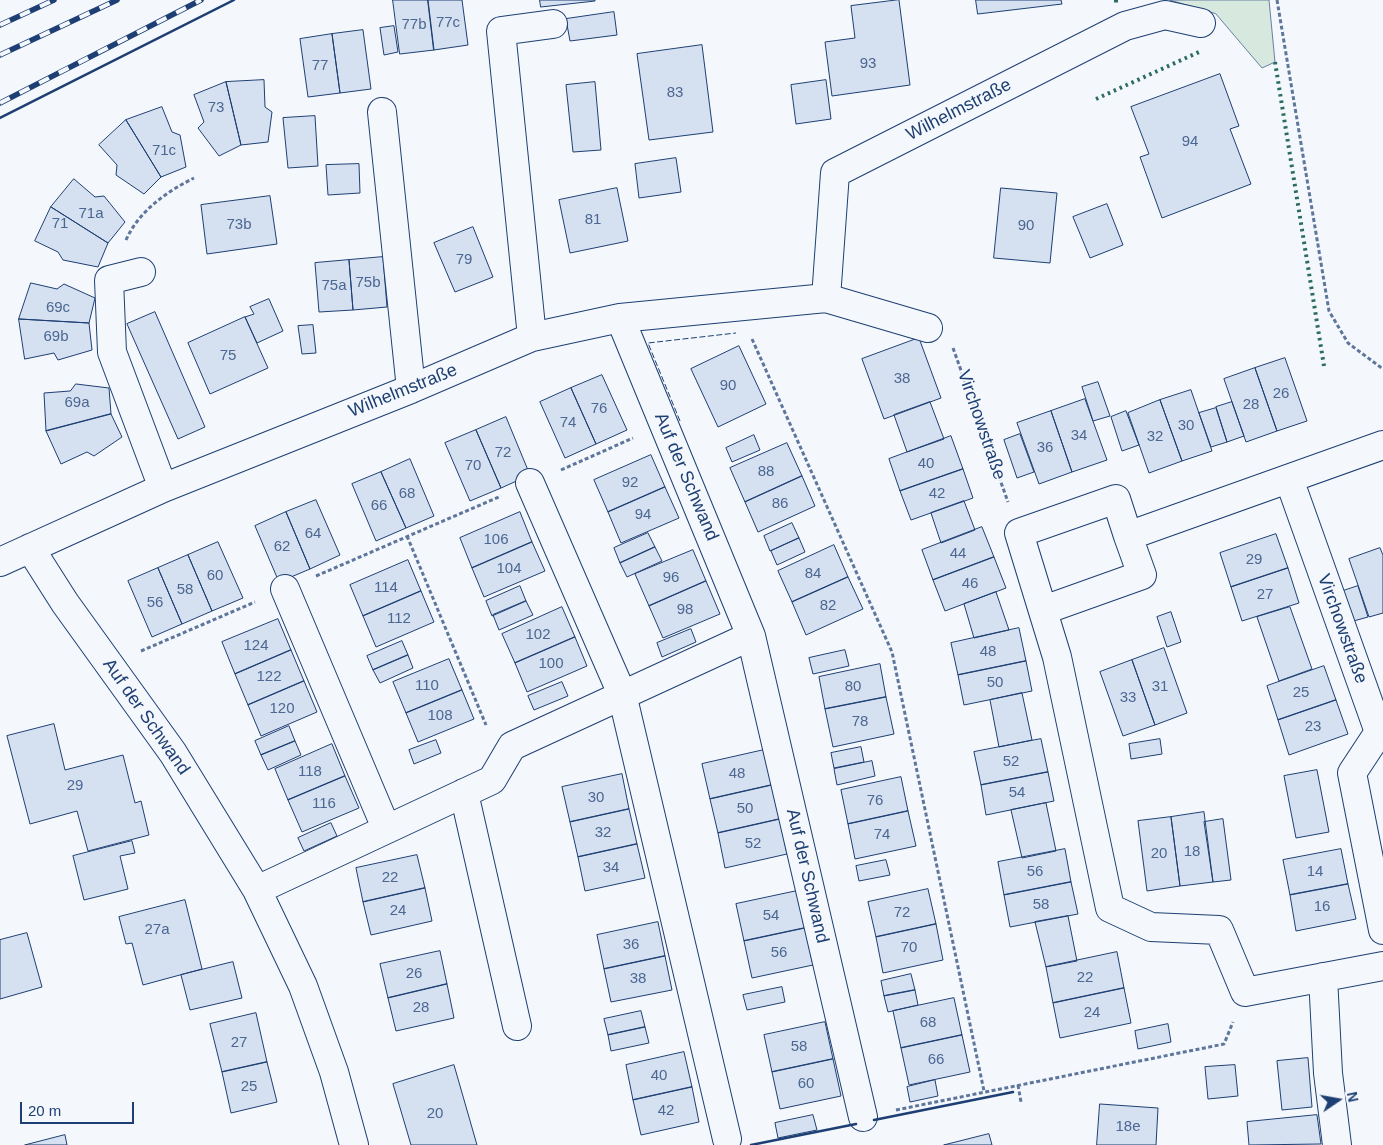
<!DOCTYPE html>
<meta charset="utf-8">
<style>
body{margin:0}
#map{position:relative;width:1383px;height:1145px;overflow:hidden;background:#f4f7fb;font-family:Helvetica,sans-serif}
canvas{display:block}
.north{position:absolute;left:1313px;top:1075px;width:50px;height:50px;-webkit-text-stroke:4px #f4f7fb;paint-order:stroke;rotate:78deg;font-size:14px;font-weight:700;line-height:20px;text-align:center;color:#1d3f73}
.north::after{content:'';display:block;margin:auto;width:18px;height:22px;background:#1d3f73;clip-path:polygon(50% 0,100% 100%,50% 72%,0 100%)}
.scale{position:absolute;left:20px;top:1102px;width:114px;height:22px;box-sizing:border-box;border:2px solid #1d3f73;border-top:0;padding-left:6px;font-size:15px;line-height:18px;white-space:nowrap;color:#1d3f73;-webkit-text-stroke:4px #f4f7fb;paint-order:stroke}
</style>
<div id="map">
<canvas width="1383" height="1145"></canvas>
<div class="north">N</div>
<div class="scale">20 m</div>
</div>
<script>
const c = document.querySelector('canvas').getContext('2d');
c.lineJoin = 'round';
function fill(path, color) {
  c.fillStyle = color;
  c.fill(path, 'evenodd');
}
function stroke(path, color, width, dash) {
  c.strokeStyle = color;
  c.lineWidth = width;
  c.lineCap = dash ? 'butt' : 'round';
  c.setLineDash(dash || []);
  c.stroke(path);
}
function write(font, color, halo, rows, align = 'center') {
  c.font = font + ' Helvetica,sans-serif';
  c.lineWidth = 4;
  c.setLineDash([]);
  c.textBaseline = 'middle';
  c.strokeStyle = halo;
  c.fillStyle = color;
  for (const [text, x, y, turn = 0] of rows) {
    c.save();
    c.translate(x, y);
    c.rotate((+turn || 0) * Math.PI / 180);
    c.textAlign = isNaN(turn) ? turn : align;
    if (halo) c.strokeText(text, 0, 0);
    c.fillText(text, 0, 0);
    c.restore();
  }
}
const green = new Path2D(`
 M 1170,0 L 1269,0 L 1275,62 L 1262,68 L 1216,14 Z`);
fill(green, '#d7e8df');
stroke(green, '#687fa3', 1);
const building = new Path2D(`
 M 393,0 L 428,0 L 434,50 L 400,54 Z
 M 428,0 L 462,0 L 468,45 L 434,50 Z
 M 540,0 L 595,0 L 595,1 L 541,7 Z
 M 899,0 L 910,85 L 832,96 L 825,42 L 855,38 L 851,6 Z
 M 976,0 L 1061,0 L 1062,4 L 978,14 Z
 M 614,12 L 617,35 L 570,41 L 566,19 Z
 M 394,26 L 398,52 L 384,55 L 380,28 Z
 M 363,30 L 371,89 L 340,93 L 332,34 Z
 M 332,34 L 340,93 L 308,97 L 300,39 Z
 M 702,45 L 713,132 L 649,140 L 637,54 Z
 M 1220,74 L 1239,126 L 1230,129 L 1251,184 L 1162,218 L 1140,157 L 1149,154 L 1131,107 Z
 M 264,80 L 265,107 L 272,112 L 268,142 L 241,145 L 226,82 Z
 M 826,80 L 831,119 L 796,124 L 791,85 Z
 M 226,82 L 241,145 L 219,156 L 198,128 L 204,122 L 194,95 Z
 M 595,82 L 601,150 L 573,152 L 566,85 Z
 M 162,107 L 172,132 L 180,135 L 186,167 L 161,177 L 126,120 Z
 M 315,116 L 318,166 L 288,168 L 283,118 Z
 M 126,120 L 161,177 L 144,194 L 116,175 L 117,165 L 99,145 Z
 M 676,158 L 681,192 L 639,198 L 635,164 Z
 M 359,164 L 360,193 L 328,195 L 326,165 Z
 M 74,179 L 95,197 L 104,196 L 125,222 L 108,243 L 51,207 Z
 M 617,188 L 628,241 L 570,253 L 559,200 Z
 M 1001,188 L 1057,193 L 1050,263 L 994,258 Z
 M 270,196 L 277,244 L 207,254 L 201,205 Z
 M 1107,204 L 1123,245 L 1090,258 L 1073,217 Z
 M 51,207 L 108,243 L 98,267 L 63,260 L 58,252 L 35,241 Z
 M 473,227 L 493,277 L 455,292 L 434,243 Z
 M 383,257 L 387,307 L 353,310 L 349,260 Z
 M 349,260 L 353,310 L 319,312 L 315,263 Z
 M 31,283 L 57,289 L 64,284 L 95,298 L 89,323 L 19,319 Z
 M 269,299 L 283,331 L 257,343 L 245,317 L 254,314 L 250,307 Z
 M 155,312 L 205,427 L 178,439 L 127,324 Z
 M 245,317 L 268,368 L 210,394 L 188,343 Z
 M 19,319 L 89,323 L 92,350 L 58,360 L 54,353 L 25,359 Z
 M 313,325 L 316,353 L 302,354 L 298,326 Z
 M 919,338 L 941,398 L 884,419 L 862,359 Z
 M 739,346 L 766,404 L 718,427 L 691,369 Z
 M 1285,358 L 1307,421 L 1277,431 L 1255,368 Z
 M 1255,368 L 1277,431 L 1246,442 L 1224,379 Z
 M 602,375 L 627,430 L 596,444 L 571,388 Z
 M 1098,382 L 1110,416 L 1093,421 L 1082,387 Z
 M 76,384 L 109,388 L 111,414 L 46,431 L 44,393 L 70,391 Z
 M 571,388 L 596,444 L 565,458 L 540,402 Z
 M 1191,390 L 1212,451 L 1182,461 L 1160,400 Z
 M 1085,399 L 1107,460 L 1072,472 L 1051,411 Z
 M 1160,400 L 1182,461 L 1149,473 L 1128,413 Z
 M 930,402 L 944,439 L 907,452 L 894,415 Z
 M 1232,402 L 1244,436 L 1227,442 L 1216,407 Z
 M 1216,408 L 1227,442 L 1211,447 L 1199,413 Z
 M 1051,411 L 1072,472 L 1039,484 L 1017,423 Z
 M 1126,411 L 1139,445 L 1122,451 L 1111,417 Z
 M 111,414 L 122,437 L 94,456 L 87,452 L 61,464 L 46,431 Z
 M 506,417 L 530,475 L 501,488 L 476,430 Z
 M 476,430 L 501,488 L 470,501 L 445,443 Z
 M 1020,434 L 1034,472 L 1017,478 L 1004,440 Z
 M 754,435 L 760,450 L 732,462 L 726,448 Z
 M 951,436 L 963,469 L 900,491 L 889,459 Z
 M 787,443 L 802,476 L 745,502 L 730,468 Z
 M 651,455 L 665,487 L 608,512 L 594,480 Z
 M 410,459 L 434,516 L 406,528 L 381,472 Z
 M 963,469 L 973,498 L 911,520 L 900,491 Z
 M 381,472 L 406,528 L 376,541 L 352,484 Z
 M 802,476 L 815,506 L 758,532 L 745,502 Z
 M 665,487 L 679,518 L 621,543 L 608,512 Z
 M 316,500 L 340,555 L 310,569 L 286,512 Z
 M 964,501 L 975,530 L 941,543 L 931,513 Z
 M 286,512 L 310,569 L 279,582 L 255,526 Z
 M 520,512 L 532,542 L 472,568 L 460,538 Z
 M 792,523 L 799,538 L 770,551 L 764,536 Z
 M 982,527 L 994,557 L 933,580 L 922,550 Z
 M 648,533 L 655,547 L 620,563 L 614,548 Z
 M 1276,534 L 1288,568 L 1231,587 L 1220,553 Z
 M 799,538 L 805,552 L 777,565 L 771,551 Z
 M 218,542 L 243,598 L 212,611 L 188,555 Z
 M 532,542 L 545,571 L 484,597 L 472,568 Z
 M 834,545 L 848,577 L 792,602 L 778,571 Z
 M 655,547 L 662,561 L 627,577 L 620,563 Z
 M 1380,548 L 1383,555 L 1383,613 L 1369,617 L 1349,559 Z
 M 693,550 L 706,581 L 649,606 L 635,574 Z
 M 188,555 L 212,611 L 182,624 L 158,568 Z
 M 994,557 L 1006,588 L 945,611 L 933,580 Z
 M 408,560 L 421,591 L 363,616 L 350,585 Z
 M 158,568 L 182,624 L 152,637 L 128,581 Z
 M 1288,568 L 1299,603 L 1242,621 L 1231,587 Z
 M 848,577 L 863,609 L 806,635 L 792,602 Z
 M 706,581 L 720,614 L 663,638 L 649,606 Z
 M 520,586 L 526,601 L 492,616 L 486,601 Z
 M 1358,586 L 1368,617 L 1350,622 L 1340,592 Z
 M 421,591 L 434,622 L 376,647 L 363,616 Z
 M 996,592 L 1009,630 L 974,638 L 964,604 Z
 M 526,601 L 533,615 L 499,630 L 493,615 Z
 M 562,607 L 575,637 L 515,663 L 502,634 Z
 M 1290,607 L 1312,669 L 1279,681 L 1257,617 Z
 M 1171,612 L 1181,642 L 1167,647 L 1157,617 Z
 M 278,619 L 291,650 L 235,674 L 222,642 Z
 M 1019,628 L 1026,661 L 958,675 L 951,643 Z
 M 691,629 L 696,642 L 662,657 L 657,643 Z
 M 575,637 L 587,666 L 527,692 L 515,663 Z
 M 402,641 L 408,655 L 373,670 L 367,656 Z
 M 1164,648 L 1187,713 L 1155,725 L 1132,660 Z
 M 291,650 L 304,681 L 248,705 L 235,674 Z
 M 845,650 L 849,666 L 813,674 L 809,658 Z
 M 408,655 L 413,668 L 380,683 L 373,670 Z
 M 449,659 L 462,690 L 406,713 L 393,682 Z
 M 1132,660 L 1155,725 L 1123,736 L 1100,672 Z
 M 1026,661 L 1032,691 L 964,705 L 958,675 Z
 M 880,664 L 886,697 L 825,709 L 819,677 Z
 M 1324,666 L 1336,700 L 1278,720 L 1267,686 Z
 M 304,681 L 317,712 L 261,736 L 248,705 Z
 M 562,682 L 568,696 L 534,710 L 528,696 Z
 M 462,690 L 474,719 L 418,742 L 406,713 Z
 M 1022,693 L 1032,740 L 999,747 L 990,700 Z
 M 886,697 L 894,734 L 833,747 L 825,709 Z
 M 1336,700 L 1348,734 L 1289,755 L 1278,720 Z
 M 54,724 L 65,770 L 123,755 L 135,803 L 141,801 L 149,835 L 88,851 L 77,811 L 30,824 L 7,736 Z
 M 289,726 L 295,741 L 261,755 L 255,741 Z
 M 1041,739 L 1048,772 L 981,785 L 974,752 Z
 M 1160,739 L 1162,754 L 1131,759 L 1129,744 Z
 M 436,740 L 441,753 L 414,764 L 409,750 Z
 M 295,741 L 301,755 L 268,770 L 261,755 Z
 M 332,744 L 345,776 L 288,800 L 275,769 Z
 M 861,747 L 864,762 L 834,768 L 831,753 Z
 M 764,750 L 772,785 L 710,799 L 702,764 Z
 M 872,761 L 875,776 L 837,785 L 834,769 Z
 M 1317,770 L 1329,832 L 1296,838 L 1284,776 Z
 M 1048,772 L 1054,801 L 986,815 L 981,785 Z
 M 622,774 L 629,809 L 570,822 L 562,787 Z
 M 345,776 L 359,808 L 302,832 L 288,800 Z
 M 901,777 L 908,811 L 848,824 L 841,790 Z
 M 772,785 L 780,819 L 718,833 L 710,799 Z
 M 1046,803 L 1056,851 L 1022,858 L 1011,810 Z
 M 629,809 L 637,844 L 578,857 L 570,822 Z
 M 908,811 L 916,846 L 855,859 L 848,824 Z
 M 1204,812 L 1213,882 L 1180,886 L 1171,817 Z
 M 1171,817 L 1180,886 L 1147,891 L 1138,821 Z
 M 780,819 L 787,854 L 725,868 L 718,833 Z
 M 1223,819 L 1231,880 L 1213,882 L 1204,822 Z
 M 331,823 L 337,836 L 304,851 L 298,838 Z
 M 132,841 L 135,853 L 120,856 L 128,889 L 84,900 L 73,856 Z
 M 637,844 L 645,878 L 585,891 L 578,857 Z
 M 1065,849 L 1071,882 L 1004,895 L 998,862 Z
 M 1341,849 L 1348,884 L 1290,895 L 1283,860 Z
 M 417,855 L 425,888 L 363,902 L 356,868 Z
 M 886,860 L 890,875 L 859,881 L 856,866 Z
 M 1071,882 L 1078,914 L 1010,927 L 1004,895 Z
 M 1348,884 L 1356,919 L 1296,931 L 1290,895 Z
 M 425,888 L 432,921 L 371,935 L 363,902 Z
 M 928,889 L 936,924 L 876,937 L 868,902 Z
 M 797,891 L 805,928 L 744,941 L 736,904 Z
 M 185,900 L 202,969 L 143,985 L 132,943 L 126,944 L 119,917 Z
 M 1068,916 L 1077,961 L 1046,967 L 1035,922 Z
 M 658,922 L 665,956 L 604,969 L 597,935 Z
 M 936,924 L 943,960 L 883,973 L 876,937 Z
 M 805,928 L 813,965 L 752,978 L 744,941 Z
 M 27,933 L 42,987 L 0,999 L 0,940 Z
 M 440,951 L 447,984 L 388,998 L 380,964 Z
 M 1117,952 L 1124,988 L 1053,1003 L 1046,967 Z
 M 665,956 L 672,990 L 611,1002 L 604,969 Z
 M 233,962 L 242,998 L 190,1010 L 181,975 Z
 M 911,974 L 915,990 L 884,996 L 881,981 Z
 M 447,984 L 454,1018 L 396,1031 L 388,998 Z
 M 782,987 L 785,1002 L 747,1010 L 743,995 Z
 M 1124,988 L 1131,1023 L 1060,1038 L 1053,1003 Z
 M 915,990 L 918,1005 L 888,1012 L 884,996 Z
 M 954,998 L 962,1035 L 901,1048 L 893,1011 Z
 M 641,1011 L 645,1027 L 608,1035 L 604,1019 Z
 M 256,1013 L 267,1062 L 222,1072 L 210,1024 Z
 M 825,1022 L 833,1059 L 772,1072 L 764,1035 Z
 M 1168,1024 L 1171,1042 L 1138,1049 L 1135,1031 Z
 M 645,1027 L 649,1043 L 611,1051 L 608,1035 Z
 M 962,1035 L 970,1072 L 909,1085 L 901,1048 Z
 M 684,1052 L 692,1087 L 633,1100 L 626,1065 Z
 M 1308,1058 L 1312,1107 L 1282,1110 L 1277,1061 Z
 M 833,1059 L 841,1096 L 780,1109 L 772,1072 Z
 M 267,1062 L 277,1102 L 231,1113 L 222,1072 Z
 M 454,1065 L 477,1145 L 411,1145 L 393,1084 Z
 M 1235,1065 L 1238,1096 L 1208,1099 L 1205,1067 Z
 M 935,1080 L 938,1096 L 910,1102 L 907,1087 Z
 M 692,1087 L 699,1122 L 641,1135 L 633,1100 Z
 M 1100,1104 L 1158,1108 L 1156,1145 L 1097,1145 Z
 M 813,1115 L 817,1130 L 778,1138 L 775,1123 Z
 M 1317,1115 L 1321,1144 L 1249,1145 L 1247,1122 Z
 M 989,1134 L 992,1145 L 944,1145 Z
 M 65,1135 L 67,1145 L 25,1145 Z`);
fill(building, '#d5e0f0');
stroke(building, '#1d3f73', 1);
const minor = new Path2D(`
 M 382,112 L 411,389
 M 141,272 L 109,280 L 112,352 L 163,488
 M 826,298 L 835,173 L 1125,26 L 1165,15 L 1201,23
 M 620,318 L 751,636 L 863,1117
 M 532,337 L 501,31 L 553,24
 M 1289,479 L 1379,732 L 1352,773 L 1383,930
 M 530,483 L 622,694 L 727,1139
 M 1128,536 L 1116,499 L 1019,533 L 1057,657 L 1110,908 L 1151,927 L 1219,930 L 1245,992 L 1383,966
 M 30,548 L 65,603 L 173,753 L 257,890 L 303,986 L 334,1072 L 354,1145
 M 0,562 L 163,488 L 411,389 L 532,337 L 620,318 L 826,298 L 928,328
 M 285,589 L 386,828
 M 1044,610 L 1142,575 L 1128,536 L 1383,445
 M 464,793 L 517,1026
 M 257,890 L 492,780 L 512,746 L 751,636
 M 1323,977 L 1328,1073 L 1337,1145`);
stroke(minor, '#1d3f73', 30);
stroke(new Path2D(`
 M 1277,0 L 1329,311 L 1348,343 L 1383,369
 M 126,240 C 139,211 166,192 194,178
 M 752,339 L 892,652 L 984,1091
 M 953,348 L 1008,502
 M 561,470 L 633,438
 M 407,536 L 486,725
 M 316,576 L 501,496
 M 141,651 L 255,602
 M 1018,1085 L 1021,1102
 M 896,1110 L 1224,1044 L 1233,1022`), '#5e769c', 3, [4, 2.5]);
stroke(minor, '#f4f7fb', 28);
const rail = new Path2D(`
 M 0,25 L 54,0
 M 0,55 L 117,0
 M 0,103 L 201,0`);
stroke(rail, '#1d3f73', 5.5);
stroke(rail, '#f4f7fb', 4, [11]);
stroke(new Path2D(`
 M 1116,0 L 1116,3
 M 1275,62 L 1324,366
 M 1096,99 L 1199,52`), '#2c6c60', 4, [2.5, 4]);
stroke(new Path2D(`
 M 680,421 L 648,343 L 736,333`), '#1d3f73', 1, [6, 2.5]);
stroke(new Path2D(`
 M 0,118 L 234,0
 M 874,1120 L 1013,1092
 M 751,1145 L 856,1124`), '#1d3f73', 2.5);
write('15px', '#4b6792', null, [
 ["77c",448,23],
 ["77b",414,25],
 ["93",868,64],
 ["77",320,66],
 ["83",675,93],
 ["73",216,108],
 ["94",1190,142],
 ["71c",164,151],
 ["71a",91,214],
 ["81",593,220],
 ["71",60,224],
 ["73b",239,225],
 ["90",1026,226],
 ["79",464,260],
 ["75b",368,283],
 ["75a",334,286],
 ["69c",58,308],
 ["69b",56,337],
 ["75",228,356],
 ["38",902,379],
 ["90",728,386],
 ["26",1281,394],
 ["69a",77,403],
 ["28",1251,405],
 ["76",599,409],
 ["74",568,423],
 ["30",1186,426],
 ["34",1079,436],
 ["32",1155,437],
 ["36",1045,448],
 ["72",503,453],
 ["40",926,464],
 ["70",473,466],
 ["88",766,472],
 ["92",630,483],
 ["68",407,494],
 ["42",937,494],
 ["86",780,504],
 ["66",379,506],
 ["94",643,515],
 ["64",313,534],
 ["106",496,540],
 ["62",282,547],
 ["44",958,554],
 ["29",1254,560],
 ["104",509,569],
 ["84",813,574],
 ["60",215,576],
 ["96",671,578],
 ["46",970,584],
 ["114",386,588],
 ["58",185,590],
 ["27",1265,595],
 ["56",155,603],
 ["82",828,606],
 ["98",685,610],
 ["112",399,619],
 ["102",538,635],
 ["124",256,646],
 ["48",988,652],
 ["100",551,664],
 ["122",269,677],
 ["50",995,683],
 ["110",427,686],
 ["80",853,687],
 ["31",1160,687],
 ["25",1301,693],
 ["33",1128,698],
 ["120",282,709],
 ["108",440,716],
 ["78",860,722],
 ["23",1313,727],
 ["52",1011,762],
 ["118",310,772],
 ["48",737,774],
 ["29",75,786],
 ["54",1017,793],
 ["30",596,798],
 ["76",875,801],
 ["116",324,804],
 ["50",745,809],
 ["32",603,833],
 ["74",882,835],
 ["52",753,844],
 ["18",1192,852],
 ["20",1159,854],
 ["34",611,868],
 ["56",1035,872],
 ["14",1315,872],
 ["22",390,878],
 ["58",1041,905],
 ["16",1322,907],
 ["24",398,911],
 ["72",902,913],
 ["54",771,916],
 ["27a",157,930],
 ["36",631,945],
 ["70",909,948],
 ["56",779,953],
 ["26",414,974],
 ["22",1085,978],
 ["38",638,979],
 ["28",421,1008],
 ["24",1092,1013],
 ["68",928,1023],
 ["27",239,1043],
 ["58",799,1047],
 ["66",936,1060],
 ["40",659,1076],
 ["60",806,1084],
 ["25",249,1087],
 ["42",666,1111],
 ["20",435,1114],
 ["18e",1128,1127]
]);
write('18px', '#1d3f73', '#f4f7fb', [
 ["Wilhelmstraße",959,110,-27],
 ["Wilhelmstraße",403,391,-22],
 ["Virchowstraße",981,425,71],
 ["Auf der Schwand",686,477,67],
 ["Virchowstraße",1342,629,70],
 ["Auf der Schwand",146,717,55],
 ["Auf der Schwand",807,876,77]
]);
</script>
